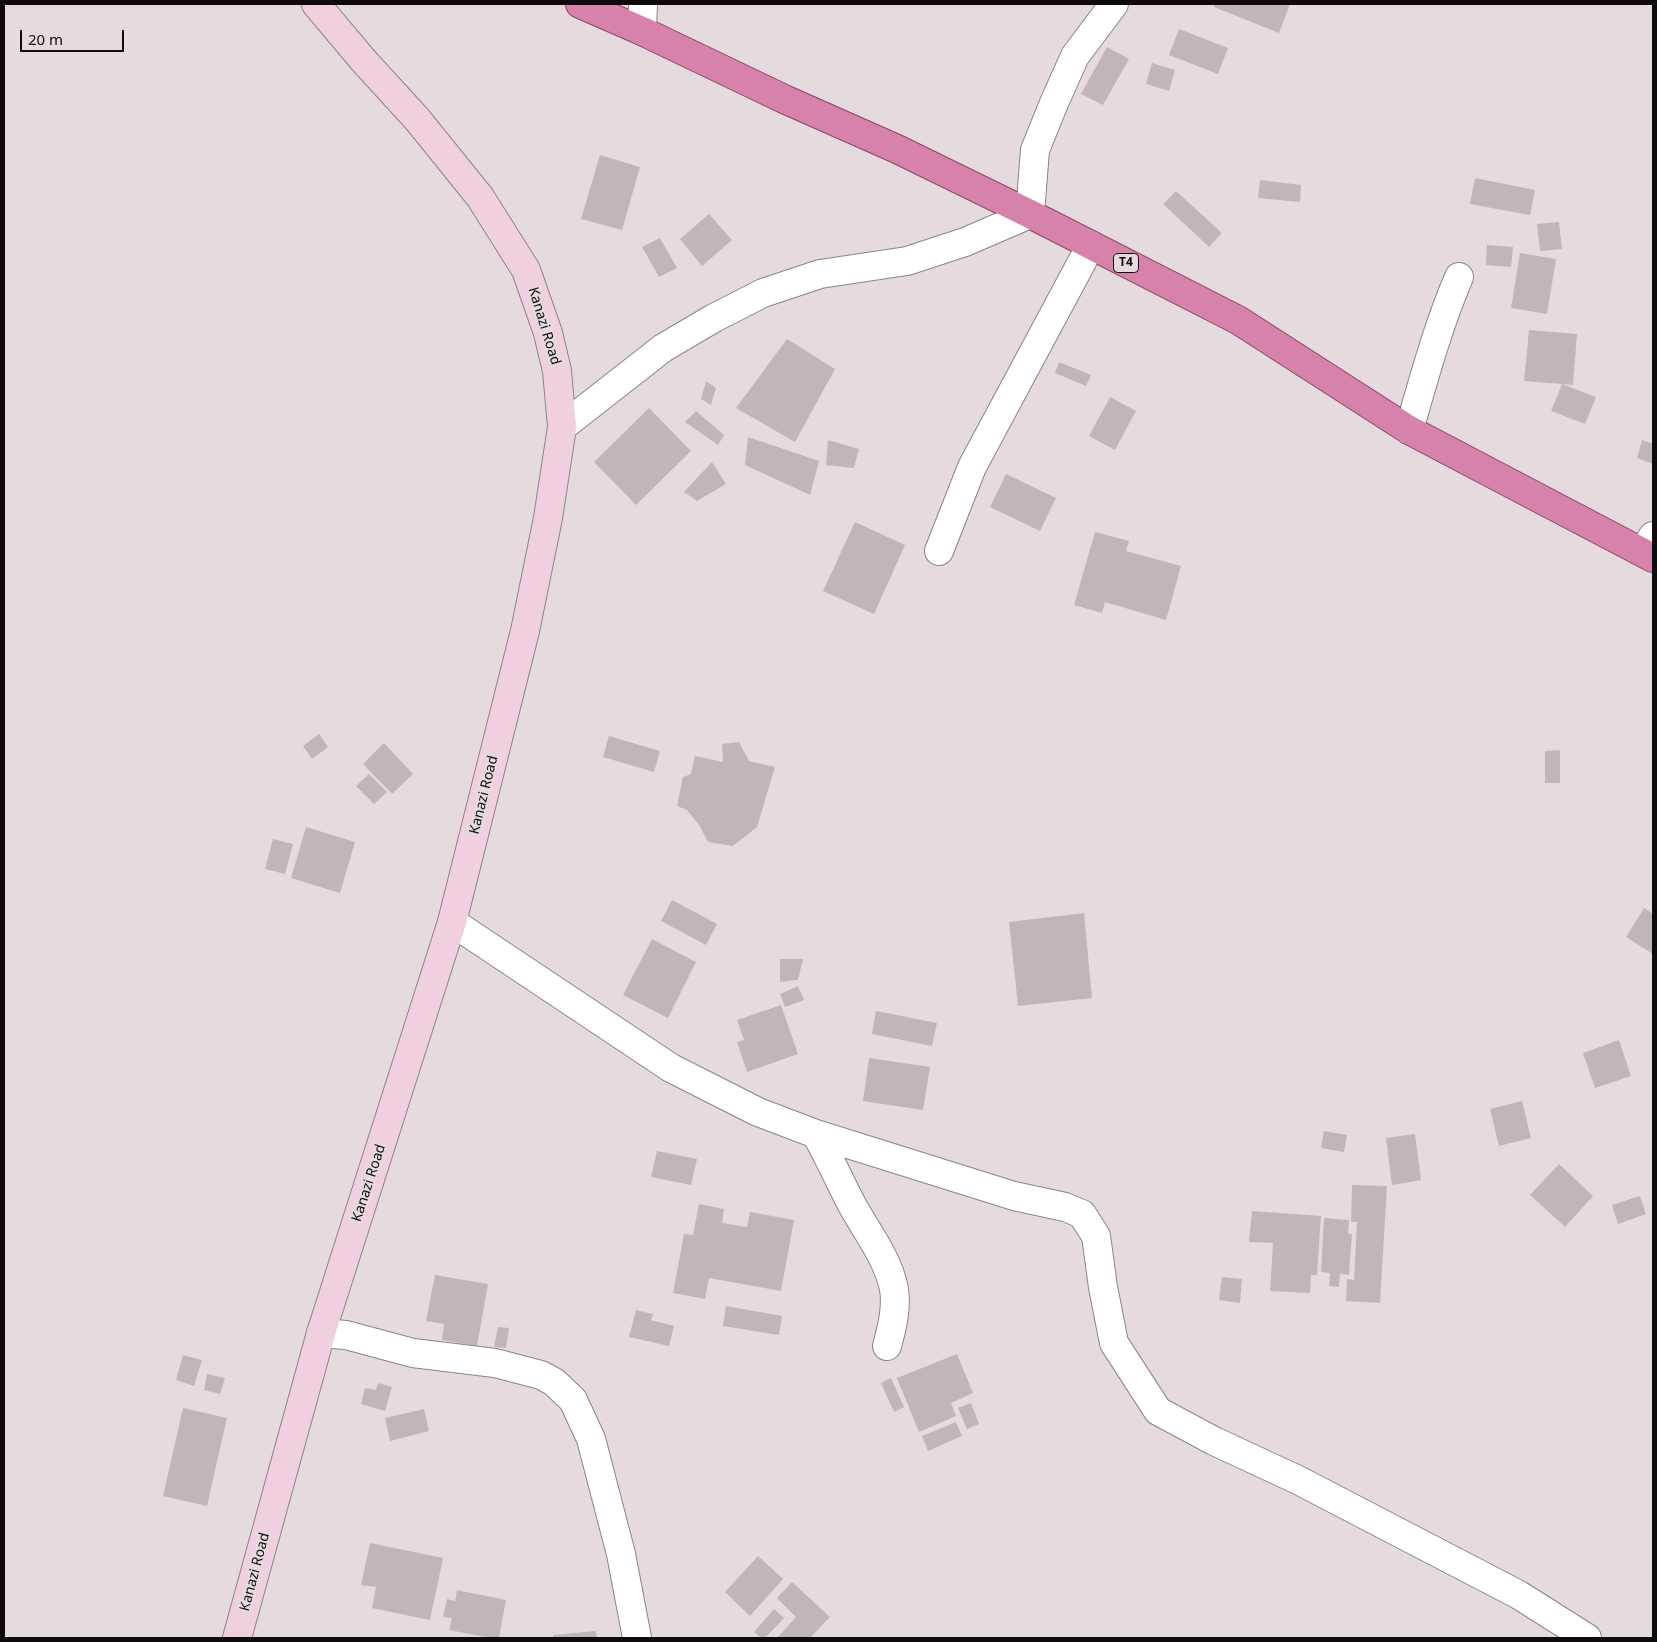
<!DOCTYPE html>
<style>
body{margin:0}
#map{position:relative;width:1657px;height:1642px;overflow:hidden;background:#e5dbdf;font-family:"Noto Sans",sans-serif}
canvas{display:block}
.frame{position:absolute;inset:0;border:5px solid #0f0b0d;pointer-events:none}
.scale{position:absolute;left:20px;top:30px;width:104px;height:22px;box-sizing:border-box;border:2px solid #0f0b0d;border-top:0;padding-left:6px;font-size:15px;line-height:18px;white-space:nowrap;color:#0f0b0d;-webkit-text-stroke:4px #e5dbdf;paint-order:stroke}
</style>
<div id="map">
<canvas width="1657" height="1642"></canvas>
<div class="frame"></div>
<div class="scale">20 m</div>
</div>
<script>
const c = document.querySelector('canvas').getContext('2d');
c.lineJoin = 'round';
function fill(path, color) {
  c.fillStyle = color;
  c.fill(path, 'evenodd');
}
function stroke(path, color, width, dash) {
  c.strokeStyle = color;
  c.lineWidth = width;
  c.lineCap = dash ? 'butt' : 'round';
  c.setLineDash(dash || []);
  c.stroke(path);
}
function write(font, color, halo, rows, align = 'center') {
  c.font = font + ' "Noto Sans",sans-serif';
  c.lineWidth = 5;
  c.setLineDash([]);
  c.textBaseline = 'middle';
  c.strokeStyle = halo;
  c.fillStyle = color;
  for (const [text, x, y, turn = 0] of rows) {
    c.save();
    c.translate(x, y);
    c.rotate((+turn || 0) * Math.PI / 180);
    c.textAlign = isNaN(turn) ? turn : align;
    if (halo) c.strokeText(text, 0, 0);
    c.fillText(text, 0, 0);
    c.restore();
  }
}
fill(new Path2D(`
 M 1215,4 L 1290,4 L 1279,33 L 1214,7 Z
 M 1179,29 L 1228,48 L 1218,74 L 1169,55 Z
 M 1107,47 L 1129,59 L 1103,105 L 1081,94 Z
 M 1152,63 L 1175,70 L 1169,91 L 1146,84 Z
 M 600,155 L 640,167 L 622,230 L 581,219 Z
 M 1475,178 L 1535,190 L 1530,215 L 1470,204 Z
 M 1260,180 L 1301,185 L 1300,202 L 1258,198 Z
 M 1176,191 L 1222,233 L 1209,247 L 1163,204 Z
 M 709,214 L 732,240 L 702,266 L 680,239 Z
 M 1559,222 L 1562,249 L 1540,251 L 1537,224 Z
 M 660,238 L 677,268 L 659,277 L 642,247 Z
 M 1487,245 L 1513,247 L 1511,267 L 1486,265 Z
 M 1520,253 L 1556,259 L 1547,314 L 1511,308 Z
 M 1529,330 L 1577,334 L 1573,385 L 1562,384 L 1596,397 L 1585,424 L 1551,411 L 1562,384 L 1524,381 Z
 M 787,339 L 835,369 L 795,442 L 736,408 Z
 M 1059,362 L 1091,375 L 1086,386 L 1055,373 Z
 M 706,381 L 716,388 L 711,405 L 701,399 Z
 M 1110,397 L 1136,411 L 1115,450 L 1089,436 Z
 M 649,408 L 691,451 L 636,505 L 594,462 Z
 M 696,411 L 724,435 L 718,445 L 685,422 Z
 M 748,437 L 819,461 L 810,495 L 745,465 Z
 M 828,440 L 859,449 L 854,468 L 826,465 Z
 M 1642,440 L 1653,444 L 1653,464 L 1637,458 Z
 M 712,462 L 726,484 L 697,501 L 684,492 Z
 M 1006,474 L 1056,498 L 1040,531 L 990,507 Z
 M 855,522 L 905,545 L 874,614 L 823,591 Z
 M 1095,532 L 1129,541 L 1126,551 L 1181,566 L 1166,620 L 1105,602 L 1102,613 L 1074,605 Z
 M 319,734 L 328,747 L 312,759 L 303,746 Z
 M 609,736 L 660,751 L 654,772 L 603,757 Z
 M 739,742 L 749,761 L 775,767 L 757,827 L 733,846 L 708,842 L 699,825 L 687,810 L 677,806 L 683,777 L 691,774 L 695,756 L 723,762 L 722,744 Z
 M 384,743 L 413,774 L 392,794 L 363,764 Z
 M 1560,750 L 1560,783 L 1545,783 L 1545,751 Z
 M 369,774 L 387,792 L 374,804 L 356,786 Z
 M 306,827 L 355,842 L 340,893 L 291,878 Z
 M 273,839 L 293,844 L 285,874 L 265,869 Z
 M 672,900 L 717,924 L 706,945 L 661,921 Z
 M 1644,908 L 1653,914 L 1653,954 L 1626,937 Z
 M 1084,913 L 1092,998 L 1018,1006 L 1009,922 Z
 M 652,939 L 696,962 L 668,1018 L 623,995 Z
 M 780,959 L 803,959 L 798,980 L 780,982 Z
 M 798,986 L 804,1000 L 785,1007 L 780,994 Z
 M 781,1005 L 798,1054 L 747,1072 L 737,1042 L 744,1040 L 737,1020 Z
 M 876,1011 L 937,1023 L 932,1046 L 872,1034 Z
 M 1619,1040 L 1631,1076 L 1595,1088 L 1583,1053 Z
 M 869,1058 L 930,1067 L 923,1110 L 863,1101 Z
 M 1522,1101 L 1531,1138 L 1499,1146 L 1490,1109 Z
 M 1324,1131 L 1347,1135 L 1344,1152 L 1321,1148 Z
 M 1415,1134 L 1421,1180 L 1392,1185 L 1386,1138 Z
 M 657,1151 L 697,1159 L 691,1185 L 651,1177 Z
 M 1559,1164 L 1593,1196 L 1565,1227 L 1530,1195 Z
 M 1352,1185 L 1387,1186 L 1380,1303 L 1346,1301 L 1347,1279 L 1354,1280 L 1357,1222 L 1351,1222 Z
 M 1640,1196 L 1646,1214 L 1618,1224 L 1612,1205 Z
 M 699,1204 L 724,1209 L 722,1223 L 747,1227 L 750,1212 L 794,1220 L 781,1291 L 709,1278 L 705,1299 L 673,1293 L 684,1234 L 693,1235 Z
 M 1252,1211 L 1321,1216 L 1317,1275 L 1311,1275 L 1310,1293 L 1270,1291 L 1273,1243 L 1249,1242 Z
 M 1324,1218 L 1349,1220 L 1348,1234 L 1352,1234 L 1349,1275 L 1340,1274 L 1339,1287 L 1329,1286 L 1330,1273 L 1321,1272 Z
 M 435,1275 L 488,1284 L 477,1346 L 442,1340 L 444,1324 L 426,1321 Z
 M 1222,1277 L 1242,1279 L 1240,1303 L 1219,1300 Z
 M 726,1306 L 782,1316 L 779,1335 L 723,1326 Z
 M 636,1310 L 653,1314 L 651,1320 L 674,1326 L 669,1346 L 629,1337 Z
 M 498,1327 L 509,1328 L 506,1348 L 494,1347 Z
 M 957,1354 L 973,1393 L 951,1403 L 956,1416 L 919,1432 L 897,1378 Z
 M 183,1355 L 202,1360 L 194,1386 L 176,1380 Z
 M 207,1374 L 225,1378 L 220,1394 L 204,1390 Z
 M 891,1378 L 904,1407 L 894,1412 L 881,1383 Z
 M 378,1383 L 392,1387 L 385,1411 L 361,1404 L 365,1388 L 376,1390 Z
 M 971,1403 L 979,1424 L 967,1429 L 958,1408 Z
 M 183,1408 L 227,1418 L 207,1506 L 163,1496 Z
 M 424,1409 L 429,1431 L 390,1441 L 385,1418 Z
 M 956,1422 L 962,1436 L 928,1451 L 922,1436 Z
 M 370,1543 L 443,1558 L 430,1620 L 372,1608 L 376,1587 L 361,1585 Z
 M 758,1556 L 783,1579 L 750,1616 L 725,1592 Z
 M 792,1582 L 830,1617 L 810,1638 L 777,1638 L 796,1617 L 777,1598 Z
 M 457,1590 L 506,1600 L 499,1638 L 490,1638 L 449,1630 L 452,1618 L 443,1617 L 447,1599 L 455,1601 Z
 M 774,1609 L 784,1618 L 765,1638 L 761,1638 L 754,1632 Z
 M 596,1631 L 597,1638 L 554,1638 L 553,1635 Z`), '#c0b6ba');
const minor = new Path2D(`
 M 642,31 L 643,4
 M 562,427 L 663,348 L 714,318 L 763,293 L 820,274 L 907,261 L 965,242 L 1030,214 L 1035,150 L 1054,103 L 1075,56 L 1114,4
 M 1409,430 C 1424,378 1438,326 1459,277
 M 939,551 L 972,467 L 1091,245
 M 1642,552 L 1653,536
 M 452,922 L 671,1068 L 758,1112 L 816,1134 L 1014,1196 L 1065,1207 L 1082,1214 L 1096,1236 L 1103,1287 L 1114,1343 L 1158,1411 L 1214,1441 L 1298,1480 L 1519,1595 L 1587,1638
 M 816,1134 C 829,1157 839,1180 851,1203 C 866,1231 888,1258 894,1289 C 897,1308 892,1328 887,1346
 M 321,1333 L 346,1335 L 413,1353 L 495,1363 L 541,1375 L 554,1382 L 573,1400 L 591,1439 L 621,1554 L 637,1638`);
const secondary = new Path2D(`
 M 237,1638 L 321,1333 L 452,922 L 525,631 L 548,518 L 562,427 L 557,371 L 548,333 L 526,270 L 480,197 L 417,119 L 363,60 L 316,4`);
const trunk = new Path2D(`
 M 580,4 L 642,31 L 784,99 L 897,149 L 1030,214 L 1238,320 L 1409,430 L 1653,558`);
stroke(minor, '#8c8387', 30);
stroke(secondary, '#8c8387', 30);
stroke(trunk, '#8a4466', 30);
stroke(minor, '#fff', 28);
stroke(secondary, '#f0d0e0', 28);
stroke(trunk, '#d782ab', 28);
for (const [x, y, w] of [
 [1126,263,25]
]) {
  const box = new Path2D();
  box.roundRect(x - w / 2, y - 9.5, w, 19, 4);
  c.fillStyle = '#e5dbdf';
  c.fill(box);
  stroke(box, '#0f0b0d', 1);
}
write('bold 12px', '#0f0b0d', null, [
 ["T4",1126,263]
]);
write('14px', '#0f0b0d', '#e5dbdf', [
 ["Kanazi Road",544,326,73],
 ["Kanazi Road",484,795,-76],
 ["Kanazi Road",369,1183,-72],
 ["Kanazi Road",255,1572,-75]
]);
</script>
